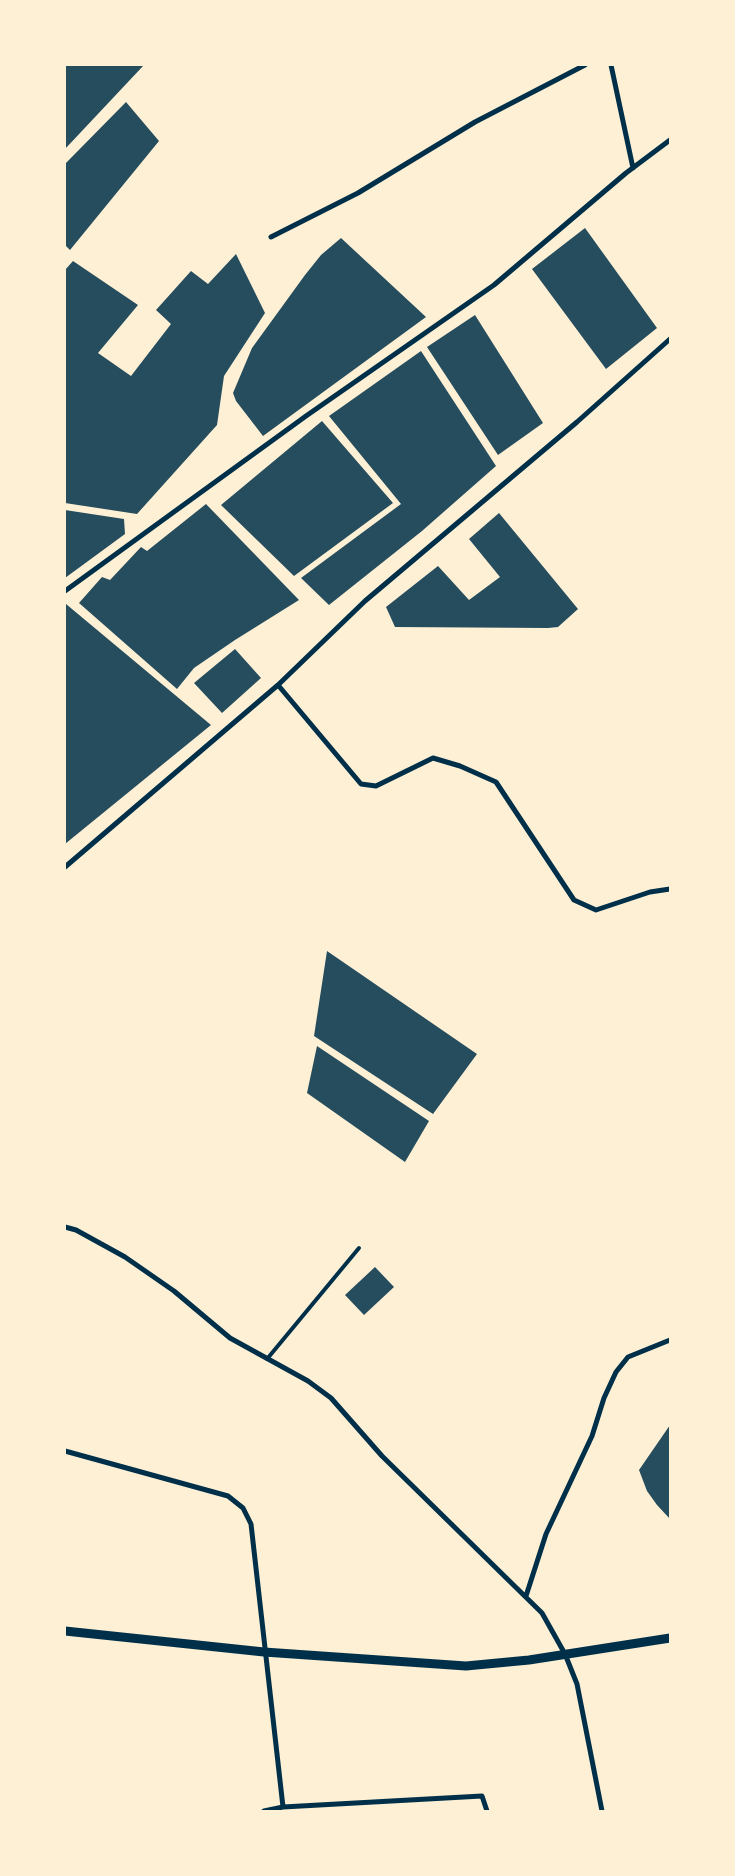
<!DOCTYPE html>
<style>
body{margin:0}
#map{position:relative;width:735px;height:1876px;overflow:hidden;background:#fdf0d5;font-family:Montserrat,sans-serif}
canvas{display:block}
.frame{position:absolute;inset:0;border:66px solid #fdf0d5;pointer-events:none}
</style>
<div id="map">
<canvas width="735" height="1876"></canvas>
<div class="frame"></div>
</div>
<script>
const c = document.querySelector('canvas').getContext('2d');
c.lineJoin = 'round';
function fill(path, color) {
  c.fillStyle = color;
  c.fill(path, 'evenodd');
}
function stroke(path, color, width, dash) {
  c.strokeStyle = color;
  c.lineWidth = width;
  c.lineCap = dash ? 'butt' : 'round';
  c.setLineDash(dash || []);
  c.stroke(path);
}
fill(new Path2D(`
 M 65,65 L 144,65 L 65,149 Z
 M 126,102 L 159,141 L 70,250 L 65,245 L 65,164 Z
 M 585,228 L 657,328 L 606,369 L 532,269 Z
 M 341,238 L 426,317 L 263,436 L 236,401 L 233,393 L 252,348 L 305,275 L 321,255 Z
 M 236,254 L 265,313 L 224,376 L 217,425 L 137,514 L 65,503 L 65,270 L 73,261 L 138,305 L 98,353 L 131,376 L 171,324 L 156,310 L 191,271 L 208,284 Z
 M 475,315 L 543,423 L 498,455 L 427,347 Z
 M 421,351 L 496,466 L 422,531 L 329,605 L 301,578 L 401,504 L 329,416 Z
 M 322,421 L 393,503 L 294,576 L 221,505 Z
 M 206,504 L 299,600 L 235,640 L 194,668 L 177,689 L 79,603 L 102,577 L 110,580 L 141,547 L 147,551 Z
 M 65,510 L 124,519 L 125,534 L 65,578 Z
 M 499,513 L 578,609 L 558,627 L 548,628 L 395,627 L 386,607 L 438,566 L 469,600 L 500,577 L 469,539 Z
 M 66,604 L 211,725 L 65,844 L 65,605 Z
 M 235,649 L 261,678 L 222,713 L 194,683 Z
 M 327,951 L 477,1054 L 433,1114 L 314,1036 Z
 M 317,1046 L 429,1121 L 405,1162 L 307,1093 Z
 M 375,1267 L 394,1287 L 364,1315 L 345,1295 Z
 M 670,1425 L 670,1519 L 657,1505 L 647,1491 L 639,1470 Z`), '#264d5e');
stroke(new Path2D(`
 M 267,1359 L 359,1248`), '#003049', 4);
stroke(new Path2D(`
 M 611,65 L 633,168
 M 271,237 L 358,193 L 475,122 L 585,65
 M 65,591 L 306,416 L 494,285 L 626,173 L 670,140
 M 278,685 L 361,784 L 376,786 L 433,758 L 460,766 L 496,782 L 574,900 L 596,910 L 650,892 L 670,889
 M 65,867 L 278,685 L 365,601 L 577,422 L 670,339
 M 65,1227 L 76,1230 L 125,1257 L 174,1291 L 230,1338 L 308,1381 L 331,1398 L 382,1456 L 542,1613 L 565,1654 L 577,1684 L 602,1811
 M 65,1451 L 228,1496 L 243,1508 L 251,1524 L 283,1807
 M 526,1596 L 546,1534 L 592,1436 L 604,1398 L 616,1372 L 628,1357 L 670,1340
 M 264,1811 L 283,1807 L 482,1796 L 487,1811`), '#003049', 5);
stroke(new Path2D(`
 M 65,1631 L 264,1652 L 466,1666 L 529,1660 L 670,1638`), '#003049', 9);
</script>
